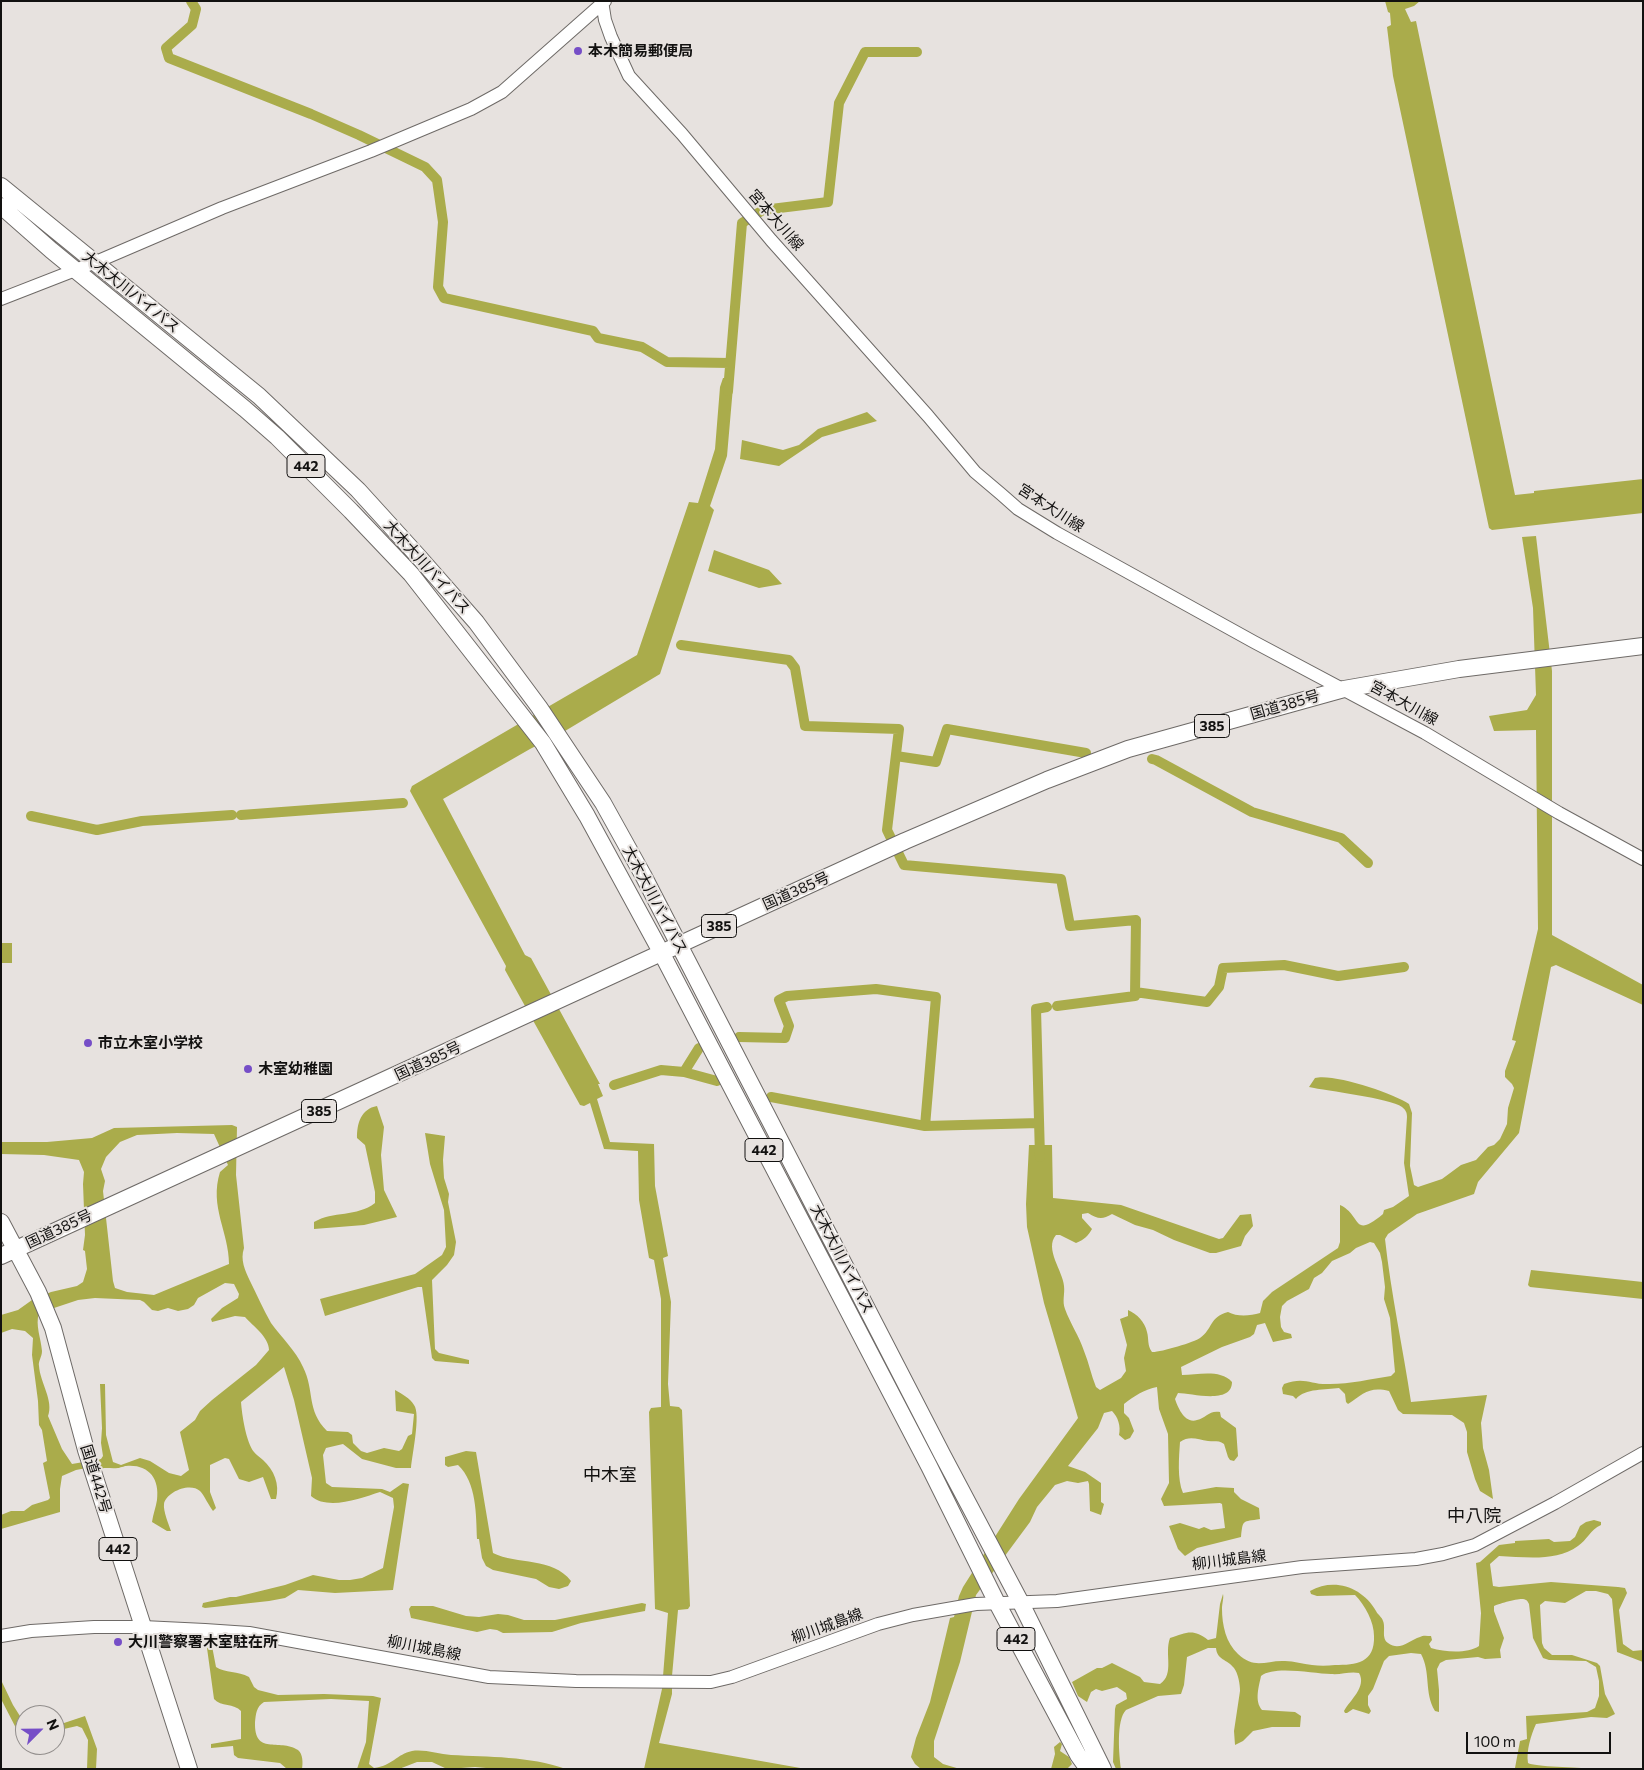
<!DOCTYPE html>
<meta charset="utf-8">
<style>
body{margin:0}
#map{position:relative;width:1644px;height:1770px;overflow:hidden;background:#e7e2df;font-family:Commissioner,sans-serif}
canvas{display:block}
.frame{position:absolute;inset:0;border:2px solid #121110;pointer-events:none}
.north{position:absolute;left:15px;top:1705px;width:50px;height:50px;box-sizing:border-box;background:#e7e2df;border:1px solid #928e8c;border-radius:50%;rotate:67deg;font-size:14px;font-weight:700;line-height:20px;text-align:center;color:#121110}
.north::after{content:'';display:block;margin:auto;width:18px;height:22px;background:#764ec7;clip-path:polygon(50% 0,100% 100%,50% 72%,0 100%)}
.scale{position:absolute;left:1466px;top:1732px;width:145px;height:22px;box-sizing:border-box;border:2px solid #121110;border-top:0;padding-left:6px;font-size:15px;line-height:18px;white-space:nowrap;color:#121110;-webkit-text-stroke:4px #e7e2df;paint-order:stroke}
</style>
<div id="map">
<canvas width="1644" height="1770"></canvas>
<div class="frame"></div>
<div class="north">N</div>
<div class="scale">100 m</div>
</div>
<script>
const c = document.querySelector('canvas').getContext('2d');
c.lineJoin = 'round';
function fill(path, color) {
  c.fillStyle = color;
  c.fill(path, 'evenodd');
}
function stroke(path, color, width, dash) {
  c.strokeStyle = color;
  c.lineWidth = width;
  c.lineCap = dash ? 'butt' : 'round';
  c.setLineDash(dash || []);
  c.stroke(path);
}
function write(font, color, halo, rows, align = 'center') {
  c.font = font + ' Commissioner,"Noto Sans JP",sans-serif';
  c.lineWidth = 4;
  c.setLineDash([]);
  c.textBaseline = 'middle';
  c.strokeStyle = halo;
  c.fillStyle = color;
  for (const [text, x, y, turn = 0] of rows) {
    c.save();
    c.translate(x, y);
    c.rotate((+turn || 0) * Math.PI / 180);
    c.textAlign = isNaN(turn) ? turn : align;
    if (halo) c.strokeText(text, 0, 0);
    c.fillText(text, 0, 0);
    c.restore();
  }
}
fill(new Path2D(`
 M 1385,1 L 1420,1 L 1414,6 L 1405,9 L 1411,22 L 1416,21 L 1515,495 L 1534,493 L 1534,491 L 1643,479 L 1643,513 L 1492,530 L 1489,528 L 1393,76 L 1387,27 L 1391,25 L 1390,13 L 1388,12 Z
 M 723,378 L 731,378 L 733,387 L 727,456 L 710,506 L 714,510 L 660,674 L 565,731 L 530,749 L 443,799 L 525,955 L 531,958 L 600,1084 L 598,1084 L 603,1096 L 597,1099 L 610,1142 L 654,1144 L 655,1186 L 668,1256 L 663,1258 L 671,1302 L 668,1384 L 670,1406 L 679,1407 L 682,1410 L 690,1606 L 688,1609 L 678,1610 L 672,1676 L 672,1694 L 659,1743 L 806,1769 L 644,1769 L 662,1689 L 668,1613 L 655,1609 L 649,1412 L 651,1408 L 661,1407 L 661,1299 L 654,1260 L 649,1258 L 639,1200 L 638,1151 L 604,1149 L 590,1103 L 584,1106 L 580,1105 L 505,970 L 506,966 L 410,791 L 412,786 L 637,655 L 689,502 L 698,503 L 715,449 L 720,387 Z
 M 867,412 L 877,421 L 822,437 L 779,466 L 740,459 L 742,440 L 783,450 L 799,445 L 818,429 Z
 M 1536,536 L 1552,671 L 1552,935 L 1643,985 L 1643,1005 L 1556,965 L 1551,967 L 1519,1133 L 1478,1182 L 1474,1194 L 1417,1214 L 1388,1234 L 1385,1239 C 1391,1294 1403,1348 1411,1402 L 1487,1395 L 1481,1423 L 1483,1448 L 1489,1470 L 1493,1499 L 1480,1491 L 1475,1479 L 1467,1452 L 1467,1432 L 1464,1423 L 1452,1415 L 1403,1414 L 1398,1410 L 1389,1391 C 1369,1386 1363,1394 1348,1404 L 1346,1402 L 1345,1394 L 1339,1388 C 1326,1390 1305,1388 1296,1399 L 1293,1396 L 1283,1394 L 1282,1388 L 1284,1384 C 1305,1376 1310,1385 1330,1384 C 1350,1384 1371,1379 1391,1376 L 1395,1372 L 1390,1318 L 1384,1299 L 1385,1287 L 1382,1262 L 1380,1253 L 1374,1243 L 1370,1242 L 1356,1248 L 1350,1253 L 1332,1261 L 1322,1273 L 1314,1278 L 1309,1289 L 1287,1301 L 1282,1306 L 1280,1317 L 1281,1327 L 1284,1332 L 1291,1334 L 1292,1338 L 1273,1342 L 1265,1323 L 1257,1325 L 1254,1334 L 1250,1337 L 1222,1347 L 1181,1367 L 1182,1375 C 1198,1375 1220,1369 1232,1382 C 1232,1405 1191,1393 1178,1393 L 1175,1399 C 1178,1408 1185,1424 1197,1420 C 1206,1418 1209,1410 1220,1412 L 1221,1417 L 1236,1428 L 1238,1456 L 1234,1461 L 1230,1460 L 1228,1457 L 1224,1444 C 1219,1440 1214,1442 1208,1441 C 1198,1440 1190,1435 1180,1442 C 1179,1457 1177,1479 1183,1493 L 1216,1487 L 1234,1488 L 1234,1492 L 1241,1499 L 1259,1508 L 1260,1519 C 1242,1522 1243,1519 1241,1537 L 1197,1548 L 1185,1556 L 1178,1549 L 1169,1526 L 1180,1523 L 1199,1529 L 1204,1527 L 1211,1530 L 1225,1528 L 1222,1504 L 1220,1503 L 1164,1506 L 1161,1499 L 1169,1483 L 1168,1434 L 1159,1409 L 1157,1387 C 1145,1389 1134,1396 1124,1404 L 1124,1413 L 1129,1418 L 1134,1431 L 1130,1438 L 1125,1440 L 1119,1435 C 1121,1426 1118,1417 1112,1411 L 1104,1413 L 1098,1428 L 1068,1466 L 1085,1472 L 1101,1483 L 1101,1502 L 1104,1504 L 1101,1515 L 1090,1511 L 1089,1484 L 1088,1481 L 1078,1483 L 1067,1481 L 1055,1485 L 1037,1507 L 1030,1522 L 976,1595 L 960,1662 L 934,1741 L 934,1757 L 943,1764 L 960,1769 L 921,1769 L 915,1764 L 911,1757 L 916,1738 L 930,1702 L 950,1618 L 954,1617 L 959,1596 L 963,1587 L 1019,1499 L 1078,1418 L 1044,1303 L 1027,1227 L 1026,1204 L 1029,1145 L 1052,1145 L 1053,1198 L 1121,1205 L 1219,1239 L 1223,1238 L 1240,1215 L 1251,1214 L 1253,1226 L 1245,1236 L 1241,1246 L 1216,1253 L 1210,1253 L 1174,1240 L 1153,1230 L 1135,1225 L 1112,1214 C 1102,1220 1098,1219 1088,1213 L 1082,1214 L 1082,1218 L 1092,1229 C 1088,1236 1084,1240 1076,1243 L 1060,1235 L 1056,1235 C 1044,1249 1063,1271 1064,1286 C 1065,1294 1062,1301 1065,1309 C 1070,1323 1079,1336 1084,1351 C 1089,1363 1091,1375 1096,1387 L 1100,1390 L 1121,1378 L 1126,1371 L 1124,1358 L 1127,1345 L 1120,1319 L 1128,1316 L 1128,1310 C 1137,1314 1145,1322 1147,1332 C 1149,1339 1147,1345 1152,1352 C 1158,1353 1195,1342 1200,1338 C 1213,1329 1209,1317 1228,1312 C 1237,1317 1250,1316 1260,1313 L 1263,1301 L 1272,1292 L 1338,1248 L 1340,1242 L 1340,1205 C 1362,1215 1352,1240 1383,1214 L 1384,1210 L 1393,1207 L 1409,1196 L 1404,1163 L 1407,1117 C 1407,1113 1406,1110 1402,1107 C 1390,1098 1327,1091 1309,1087 L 1315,1078 C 1333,1073 1393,1093 1409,1104 L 1412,1113 L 1410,1166 L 1414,1185 L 1418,1187 L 1442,1179 L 1461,1165 L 1476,1160 L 1488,1147 L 1494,1145 L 1500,1139 L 1507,1124 L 1508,1108 L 1514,1088 L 1512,1084 L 1505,1077 L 1505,1071 L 1516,1041 L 1512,1040 L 1538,929 L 1536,730 L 1494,731 L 1489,716 L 1527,710 L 1536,695 L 1533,608 L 1522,537 Z
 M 714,550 L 769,570 L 782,584 L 759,588 L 708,571 Z
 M 1,943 L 12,943 L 12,963 L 1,963 Z
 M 377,1106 L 384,1127 L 381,1155 L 384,1190 L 397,1217 L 364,1225 L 314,1229 L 314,1222 C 333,1211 357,1217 375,1203 L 375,1192 L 365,1145 L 357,1138 C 357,1123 361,1109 377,1106 Z
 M 232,1125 L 237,1127 L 236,1175 L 244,1248 C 240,1260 245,1270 250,1281 C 257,1295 263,1309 271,1323 C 281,1337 296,1351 303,1367 C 315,1391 306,1410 327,1431 L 348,1432 L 352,1435 L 353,1443 L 361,1451 L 367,1453 L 384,1448 L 399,1451 L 402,1449 L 408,1436 L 412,1434 L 414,1414 L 396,1411 L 395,1390 C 402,1394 410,1398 414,1405 C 421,1414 412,1455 411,1468 L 396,1468 L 362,1459 L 343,1444 L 326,1448 L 323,1455 L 326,1483 L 332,1487 L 382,1489 L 390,1492 L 403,1483 L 409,1484 L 393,1590 L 335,1593 L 298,1590 L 285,1598 L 269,1601 L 205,1608 L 202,1607 L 203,1603 L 230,1597 L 236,1597 L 285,1585 L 313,1575 L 339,1580 L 350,1580 L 362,1578 L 383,1568 L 394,1507 L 393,1498 L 380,1492 C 361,1498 328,1511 311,1496 L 312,1478 L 294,1400 L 284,1367 L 241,1402 C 242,1415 246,1442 254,1452 C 256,1455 260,1457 263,1460 C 274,1470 280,1484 276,1499 L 271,1499 L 263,1477 L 249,1482 L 239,1479 L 229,1459 L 225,1458 L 210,1465 L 210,1492 L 216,1508 L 213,1511 C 209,1506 204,1495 200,1491 C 190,1482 166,1492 164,1504 C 163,1511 169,1525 171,1531 L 167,1531 L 152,1522 C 153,1514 156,1507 157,1500 C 160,1478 148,1464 126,1466 C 125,1466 119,1468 118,1468 C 111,1469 106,1467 99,1469 L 97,1466 L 76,1470 L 62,1476 L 60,1489 L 60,1512 L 1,1529 L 1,1515 L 11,1511 L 24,1511 L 32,1505 L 48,1500 L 50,1498 L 43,1463 L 47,1461 L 42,1430 L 39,1425 L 38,1401 L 32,1355 L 33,1338 L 25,1331 L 12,1329 L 1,1333 L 1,1315 L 18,1310 L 32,1300 L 51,1292 L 77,1286 L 83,1282 L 87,1269 L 85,1251 L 83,1250 L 85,1235 L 83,1184 L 84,1172 L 79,1160 L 44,1155 L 1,1154 L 1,1142 L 47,1142 L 92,1138 L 114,1128 ZM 177,1133 L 214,1134 L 228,1165 L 220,1172 C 209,1207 229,1232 229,1264 L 154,1295 L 127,1292 L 115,1288 L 113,1281 L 103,1191 L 105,1181 L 101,1169 L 106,1157 L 120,1142 L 137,1135 ZM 225,1283 L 234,1284 L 239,1294 L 238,1298 L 222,1308 L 211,1319 L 212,1322 L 235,1316 L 245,1317 C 253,1326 269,1337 269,1350 L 256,1365 L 212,1400 L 200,1411 L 195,1420 L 180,1432 L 189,1470 L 181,1476 L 169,1473 L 150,1461 L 140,1458 L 121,1465 L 113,1462 L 106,1435 L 105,1384 L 100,1384 L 102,1428 L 101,1443 L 103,1456 L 101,1459 L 72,1464 L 62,1449 L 48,1416 C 54,1401 40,1382 39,1366 C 38,1361 42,1357 42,1351 C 41,1338 35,1325 39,1313 L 78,1300 L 95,1298 L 140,1300 L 144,1302 L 152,1310 L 158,1311 L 168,1308 L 178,1311 L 188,1309 L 194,1305 L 198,1298 Z
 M 425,1133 L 445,1136 L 443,1160 L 444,1178 L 449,1194 L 448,1202 L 456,1242 L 454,1255 L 447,1265 L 432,1280 L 435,1349 L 439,1353 L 469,1360 L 469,1364 L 435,1361 L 432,1358 L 422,1287 L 418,1287 L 325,1316 L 320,1299 L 415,1274 L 442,1255 L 446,1247 L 444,1210 L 430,1164 Z
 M 1531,1270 L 1643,1282 L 1643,1299 L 1530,1287 L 1528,1285 Z
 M 466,1451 L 476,1452 L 493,1553 C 517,1565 553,1557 571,1581 L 568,1586 L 559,1589 L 549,1587 L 536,1579 L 493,1570 L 486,1566 L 482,1558 L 479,1539 L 477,1539 C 476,1515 477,1483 458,1465 L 448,1467 L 445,1465 L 445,1457 Z
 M 1594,1520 L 1601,1522 L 1601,1525 C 1590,1530 1587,1540 1578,1546 C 1556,1562 1525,1557 1499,1556 L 1490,1564 L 1493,1586 L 1499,1587 L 1551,1582 L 1618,1587 L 1625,1588 L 1627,1593 L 1619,1610 L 1623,1644 L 1633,1651 L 1643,1650 L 1643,1662 L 1617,1652 L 1612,1599 L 1608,1594 L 1596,1591 L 1586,1591 L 1565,1603 L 1545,1601 L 1540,1605 L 1542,1643 L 1544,1648 L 1552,1655 L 1572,1655 L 1597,1663 L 1600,1666 L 1605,1694 L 1615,1714 L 1607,1718 L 1591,1717 L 1536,1724 C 1531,1735 1526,1751 1528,1763 C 1534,1767 1579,1767 1591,1769 L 1515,1768 L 1520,1741 L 1527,1739 L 1526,1716 L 1587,1712 L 1595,1708 L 1599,1696 L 1599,1681 L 1596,1667 L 1586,1661 L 1549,1660 L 1543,1658 L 1533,1638 L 1529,1604 C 1527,1600 1527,1600 1523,1599 C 1519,1598 1497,1604 1494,1606 L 1494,1611 L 1504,1638 L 1500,1650 L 1501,1658 L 1485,1659 L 1478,1657 L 1446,1660 L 1440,1663 L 1437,1669 L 1439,1690 L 1439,1712 L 1435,1711 C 1424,1693 1431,1672 1421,1654 L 1411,1653 L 1389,1656 L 1384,1661 L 1373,1689 L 1368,1696 L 1368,1705 L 1371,1711 L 1369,1714 L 1353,1709 L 1347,1713 L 1345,1713 L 1344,1711 C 1350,1700 1367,1687 1359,1673 C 1350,1671 1341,1675 1331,1674 C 1314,1674 1275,1665 1261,1676 C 1259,1686 1254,1701 1262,1710 L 1295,1712 L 1301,1716 L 1300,1727 L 1272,1727 L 1253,1731 L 1243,1741 L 1235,1745 L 1234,1731 L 1240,1691 C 1240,1684 1238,1673 1234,1668 C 1227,1659 1217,1660 1216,1648 L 1208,1648 L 1187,1657 L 1184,1685 L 1181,1694 L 1158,1696 L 1126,1710 C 1116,1720 1119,1755 1121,1769 L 1116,1769 L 1113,1762 L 1115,1709 L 1116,1705 L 1127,1699 L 1126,1693 L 1117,1687 L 1102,1691 L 1096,1689 L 1091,1692 L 1087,1702 L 1078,1696 L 1072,1682 L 1097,1668 L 1102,1668 L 1112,1663 L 1140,1677 L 1144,1682 L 1160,1684 C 1175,1674 1164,1654 1170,1638 C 1186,1633 1193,1628 1208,1640 L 1216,1638 L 1220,1604 L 1223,1594 C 1224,1598 1222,1603 1222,1609 C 1222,1625 1226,1643 1238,1654 C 1255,1670 1266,1660 1285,1661 C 1294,1661 1303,1664 1312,1665 C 1319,1666 1327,1666 1335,1665 C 1356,1665 1375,1663 1374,1636 C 1374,1622 1365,1605 1355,1595 L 1317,1596 L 1311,1594 L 1310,1591 C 1335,1577 1363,1588 1376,1611 C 1378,1615 1382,1617 1383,1621 C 1386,1628 1381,1638 1388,1643 C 1400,1652 1409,1640 1420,1637 C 1423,1635 1427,1636 1431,1636 L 1432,1640 L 1429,1644 L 1431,1648 C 1445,1652 1467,1654 1479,1646 L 1481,1613 L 1476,1563 L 1480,1562 L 1499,1545 L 1515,1543 L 1515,1541 L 1549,1539 L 1554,1542 L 1570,1541 L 1575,1537 L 1580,1526 L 1586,1522 Z
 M 642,1603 L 646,1604 L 645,1611 L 581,1623 L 552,1632 L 503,1633 L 497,1630 L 490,1629 L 477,1632 L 411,1618 L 409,1609 L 411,1606 L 433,1606 L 466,1616 L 479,1617 L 498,1614 L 508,1615 L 524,1620 L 555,1620 Z
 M 212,1646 L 216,1667 C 225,1673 238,1671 249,1677 L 254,1687 L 258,1690 L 278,1695 L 324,1694 L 373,1696 L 381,1698 L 369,1764 L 374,1768 C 392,1766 397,1754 412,1751 C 424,1749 439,1754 451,1755 C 489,1757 529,1756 566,1769 L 497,1769 L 475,1767 L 447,1769 L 432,1762 L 417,1762 L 399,1769 L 357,1769 L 366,1742 L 369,1701 L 331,1699 L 264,1702 C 256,1707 256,1714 255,1722 C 254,1756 279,1738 298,1750 C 303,1754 303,1763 302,1769 L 287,1769 L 280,1763 L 238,1758 L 234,1755 L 233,1746 L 211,1748 L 211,1744 L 241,1739 L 241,1711 C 234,1703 221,1707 214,1699 L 207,1648 Z
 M 1,1680 L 13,1705 L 25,1724 L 25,1740 L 18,1732 L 1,1699 Z
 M 85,1716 L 97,1749 L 96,1769 L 87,1769 L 88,1740 L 82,1728 L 77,1726 L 55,1731 L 55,1726 Z
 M 1060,1742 L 1062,1744 L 1060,1751 L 1069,1757 L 1072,1764 L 1067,1769 L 1051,1769 L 1055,1754 L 1054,1747 Z`), '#aaac4b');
stroke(new Path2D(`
 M 191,1 L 196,9 L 192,25 L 166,48 L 169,58 L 311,114 L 359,135 L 425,167 L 437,180 L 443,222 L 438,287 L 444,298 L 593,331 L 598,338 L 642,347 L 667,362 L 730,363
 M 728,391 L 742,223 L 763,210 L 828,202 L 839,103 L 865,52 L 917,52
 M 681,645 L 789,660 L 795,668 L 805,726 L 899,729 L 887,830 L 904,865 L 1061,879 L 1070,926 L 1136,920 L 1135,996 L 1057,1006
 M 896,756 L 936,762 L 947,729 L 1086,753
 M 1152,759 L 1156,760 L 1252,812 L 1341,838 L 1368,863
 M 241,815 L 403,803
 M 31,816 L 97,830 L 142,821 L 232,815
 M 1135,992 L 1207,1002 L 1219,987 L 1223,968 L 1284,965 L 1338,976 L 1404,967
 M 739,1037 L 785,1038 L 789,1026 L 779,1000 L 787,996 L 876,989 L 936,997 L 925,1126
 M 684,1072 L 699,1048
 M 614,1085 L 661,1070 L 684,1072 L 717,1081
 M 771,1097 L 925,1126 L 1039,1123
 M 1040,1157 L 1036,1009 L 1047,1007`), '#aaac4b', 10);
const secondary = new Path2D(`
 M 602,1 L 605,20 L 611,37 L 629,76 L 682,134 L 771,240 L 928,416 L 975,472 L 1001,494 L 1018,509 L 1057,533 L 1254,642 L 1425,733 L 1559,813 L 1643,859
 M 1,299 L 96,262 L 222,208 L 371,151 L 471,109 L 502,92 L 605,1
 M 1,1636 L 31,1631 L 94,1627 L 143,1627 L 205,1630 L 249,1633 L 489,1677 L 576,1681 L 711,1682 L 732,1677 L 878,1624 L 913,1615 L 976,1604 L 1057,1601 L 1302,1567 L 1416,1559 L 1443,1554 L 1475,1545 L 1555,1503 L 1643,1453`);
const highway = new Path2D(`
 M 1,186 L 259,396 L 358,490 L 418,556 L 476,622 L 539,707 L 603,803 L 643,875 L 943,1456 L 1021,1603 L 1103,1769
 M 1,206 L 51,250 L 245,409 L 277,437 L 351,511 L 411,574 L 543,743 L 587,816 L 661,952 L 929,1466 L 997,1603 L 1078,1755 L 1088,1769
 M 1,1222 L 38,1292 L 53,1328 L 86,1450 L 189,1769
 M 1,1256 L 905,841 L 1047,780 L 1128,749 L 1344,689 L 1459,669 L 1643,646`);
stroke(secondary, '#6e6a67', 14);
stroke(highway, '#6e6a67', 18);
stroke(secondary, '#fff', 12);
stroke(highway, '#fff', 16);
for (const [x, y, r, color] of [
 [578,51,5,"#764ec7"],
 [88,1043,5,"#764ec7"],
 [248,1069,5,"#764ec7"],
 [118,1642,5,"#764ec7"]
]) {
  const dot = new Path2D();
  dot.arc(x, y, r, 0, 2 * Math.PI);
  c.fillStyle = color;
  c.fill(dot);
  stroke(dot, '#e7e2df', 2);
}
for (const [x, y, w] of [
 [306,466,38],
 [1212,726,35],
 [719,926,35],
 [319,1111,35],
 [764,1150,38],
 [118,1549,38],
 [1016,1639,38]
]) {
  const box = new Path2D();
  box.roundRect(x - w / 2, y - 11.5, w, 23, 4);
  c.fillStyle = '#e7e2df';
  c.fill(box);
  stroke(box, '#121110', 1);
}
write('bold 14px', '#121110', null, [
 ["442",306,466],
 ["385",1212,726],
 ["385",719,926],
 ["385",319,1111],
 ["442",764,1150],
 ["442",118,1549],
 ["442",1016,1639]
]);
write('bold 15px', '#121110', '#e7e2df', [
 ["本木簡易郵便局",588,51],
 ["市立木室小学校",98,1043],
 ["木室幼稚園",258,1069],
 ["大川警察署木室駐在所",128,1642]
], 'left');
write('15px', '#121110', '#e7e2df', [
 ["宮本大川線",776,220,49],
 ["大木大川バイパス",131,292,39],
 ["宮本大川線",1051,508,33],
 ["大木大川バイパス",427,567,48],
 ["宮本大川線",1404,703,29],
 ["国道385号",1285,705,-16],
 ["国道385号",796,891,-24],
 ["大木大川バイパス",655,900,62],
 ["国道385号",428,1061,-25],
 ["国道385号",59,1229,-25],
 ["大木大川バイパス",842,1259,63],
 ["国道442号",96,1479,73],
 ["柳川城島線",1229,1560,-7],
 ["柳川城島線",827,1626,-20],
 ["柳川城島線",424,1648,11]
]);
write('18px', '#121110', '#e7e2df', [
 ["中木室",610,1475],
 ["中八院",1474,1516]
]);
</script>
